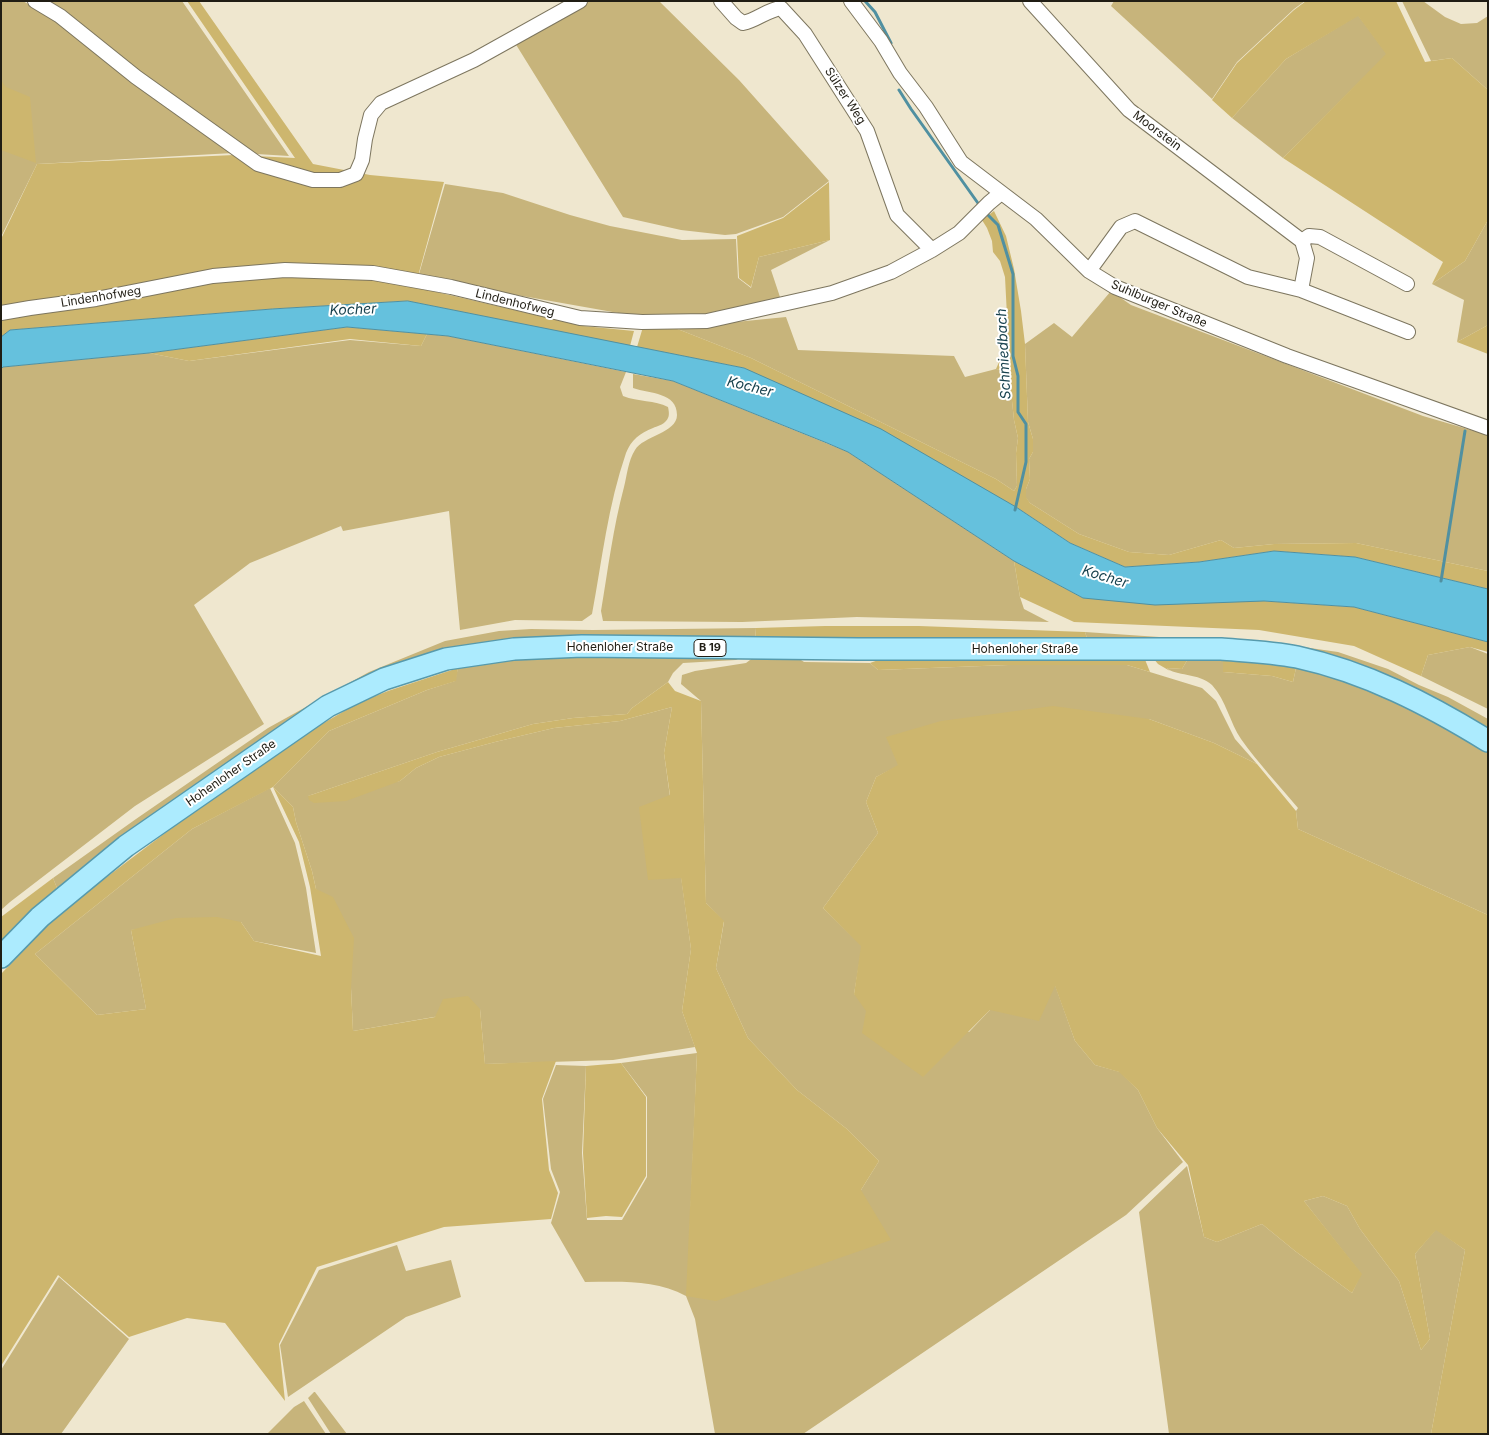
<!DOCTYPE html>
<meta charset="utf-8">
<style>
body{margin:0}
#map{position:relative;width:1489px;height:1435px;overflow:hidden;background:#efe7cf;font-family:Inter,sans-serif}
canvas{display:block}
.frame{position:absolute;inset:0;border:2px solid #201d14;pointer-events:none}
</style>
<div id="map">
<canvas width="1489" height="1435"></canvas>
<div class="frame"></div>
</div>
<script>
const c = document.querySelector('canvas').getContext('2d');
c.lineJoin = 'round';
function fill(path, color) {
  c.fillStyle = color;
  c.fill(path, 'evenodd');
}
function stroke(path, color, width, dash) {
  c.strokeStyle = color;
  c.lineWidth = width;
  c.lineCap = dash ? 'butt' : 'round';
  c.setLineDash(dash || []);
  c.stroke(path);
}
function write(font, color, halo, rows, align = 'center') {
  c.font = font + ' Inter,sans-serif';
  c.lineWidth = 4;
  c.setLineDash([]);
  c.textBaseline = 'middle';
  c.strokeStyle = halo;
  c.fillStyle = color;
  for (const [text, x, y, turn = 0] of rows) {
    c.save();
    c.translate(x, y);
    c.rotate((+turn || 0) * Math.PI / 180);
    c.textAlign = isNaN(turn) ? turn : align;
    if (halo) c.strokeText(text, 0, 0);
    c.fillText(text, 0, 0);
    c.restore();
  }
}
fill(new Path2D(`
 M 1,1 L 23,1 L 57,22 L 96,50 L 125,77 L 178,116 L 233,153 L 37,164 L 1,237 Z
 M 42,1 L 182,1 L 289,156 L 257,154 L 218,132 Z
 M 590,1 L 659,1 L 739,80 L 829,181 L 783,217 L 736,234 L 725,235 L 681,230 L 623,217 L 515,43 Z
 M 1114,1 L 1305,1 L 1294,9 L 1237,62 L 1212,99 L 1111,6 Z
 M 1402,1 L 1423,1 L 1445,17 L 1461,24 L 1477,23 L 1488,16 L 1488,90 L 1452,58 L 1431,61 Z
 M 1358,15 L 1387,54 L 1283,158 L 1232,118 L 1286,59 Z
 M 445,184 L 503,193 L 570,215 L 610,226 L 682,240 L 736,239 L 738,278 L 751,288 L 759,257 L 830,240 L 771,270 L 781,300 L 705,317 L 641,317 L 449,283 L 417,281 Z
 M 1488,220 L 1488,325 L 1457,342 L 1464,300 L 1432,284 L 1465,261 Z
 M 1111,291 L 1131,305 L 1423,416 L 1488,435 L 1488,571 L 1356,543 L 1274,544 L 1234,548 L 1221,540 L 1169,555 L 1129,552 L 1079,534 L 1030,503 L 1026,498 L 1026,489 L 1030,479 L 1029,459 L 1033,452 L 1033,439 L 1028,422 L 1025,344 L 1054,323 L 1072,337 Z
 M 786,317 L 798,350 L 954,356 L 965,377 L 996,369 L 1009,371 L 1014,420 L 1018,438 L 1016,453 L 1017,486 L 1014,491 L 996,479 L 751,358 L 675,328 Z
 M 427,334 L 448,336 L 626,372 L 620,387 L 623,396 C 638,402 655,400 668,407 C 669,412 670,417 666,421 C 663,425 657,426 653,428 C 640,433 631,440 626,453 C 608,505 602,560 592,614 L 582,621 L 515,620 L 460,630 L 449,511 L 343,531 L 341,526 L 250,563 L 194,605 L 264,724 L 135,806 L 10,902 L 1,910 L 1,369 L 3,367 L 149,353 L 189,361 L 350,340 L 421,346 Z
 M 633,374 L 673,381 L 848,452 L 1014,561 L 1020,597 L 1024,609 L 1049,622 L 857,617 L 742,622 L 603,621 L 601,611 C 608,569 613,528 624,487 C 627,475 628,461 635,450 C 643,436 677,433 677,415 C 677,392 650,394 633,388 Z
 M 756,628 L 755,641 L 601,640 L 392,671 L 59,893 L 53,878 L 136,819 L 268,728 L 369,672 L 445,641 L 499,631 L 531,629 L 593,630 Z
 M 1085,632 L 1174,638 L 1254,640 L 1338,652 L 1388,669 L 1419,685 L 1448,697 L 1488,719 L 1488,731 L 1371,670 L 1088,641 Z
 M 1470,647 L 1488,654 L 1488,709 L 1421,676 L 1428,655 Z
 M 579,655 L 744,656 L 736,660 L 683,663 L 673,673 L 668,682 L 632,708 L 627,714 L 573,718 L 533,724 L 437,752 L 308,796 L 400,781 L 416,768 L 439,757 L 495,742 L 554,728 L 620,721 L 672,707 L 664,753 L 691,949 L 682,1011 L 695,1047 L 613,1060 L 485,1064 L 480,1009 L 353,1031 L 351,988 L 316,889 L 312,871 L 296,822 L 293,807 L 273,787 L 329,731 L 427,690 L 455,681 L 458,668 L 522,657 Z
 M 754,657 L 798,658 L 804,662 L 870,663 L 878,670 L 1008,665 L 1127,665 L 1202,688 L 1216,701 L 1235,739 L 1257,764 L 1214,743 L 1149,719 L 898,766 L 876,777 L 866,802 L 878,833 L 823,908 L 862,946 L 854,994 L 969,1032 L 990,1010 L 1055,985 L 1075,1041 L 1095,1065 L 1120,1072 L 1138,1090 L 1157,1128 L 1183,1162 L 1126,1215 L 803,1434 L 715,1434 L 695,1319 L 686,1296 C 655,1279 620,1282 585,1282 L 551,1223 L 560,1192 L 551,1169 L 543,1099 L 556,1065 L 586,1066 L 582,1153 L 587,1220 L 622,1220 L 647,1177 L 647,1097 L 621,1063 L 697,1053 L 687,1296 L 861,1190 L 879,1161 L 847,1129 L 797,1090 L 748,1038 L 716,968 L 724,922 L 706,903 L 701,701 L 681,684 L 682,675 L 695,671 L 746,663 Z
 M 1189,657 L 1223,658 L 1223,672 L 1272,676 L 1293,682 L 1296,668 L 1340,678 L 1428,715 L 1488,752 L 1488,915 L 1298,829 L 1296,811 L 1298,808 C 1279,785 1258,763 1241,739 C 1230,723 1226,700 1212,685 C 1200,673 1174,676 1167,668 L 1182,669 Z
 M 270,788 L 295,843 L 306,888 L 316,953 L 254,941 L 241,922 L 131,930 L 146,1009 L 97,1015 L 35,954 L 192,829 Z
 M 1187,1166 L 1204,1237 L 1217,1242 L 1262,1224 L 1295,1251 L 1352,1293 L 1361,1274 L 1304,1201 L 1323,1196 L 1347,1206 L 1360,1229 L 1399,1281 L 1421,1350 L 1430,1339 L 1415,1254 L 1436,1229 L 1465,1250 L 1431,1434 L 1169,1434 L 1139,1212 Z
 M 397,1245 L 406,1271 L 451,1260 L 461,1297 L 406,1317 L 288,1397 L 280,1345 L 319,1270 Z
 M 59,1277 L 129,1339 L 61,1434 L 1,1434 L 1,1370 Z
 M 314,1392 L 315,1392 L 347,1434 L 331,1434 L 308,1398 Z
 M 304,1401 L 326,1434 L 267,1434 L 294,1407 Z`), '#c7b47b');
fill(new Path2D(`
 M 187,1 L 199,1 L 313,164 L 370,175 L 444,182 L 415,287 L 583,326 L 634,331 L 630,346 L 407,301 L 272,309 L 10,330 L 1,337 L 1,239 L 37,164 L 234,155 L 295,158 Z
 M 1306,1 L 1396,1 L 1425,62 L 1452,58 L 1488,90 L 1488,220 L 1465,261 L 1432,284 L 1443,262 L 1283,158 L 1386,54 L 1358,16 L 1286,59 L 1232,118 L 1212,100 L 1237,63 L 1294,10 Z
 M 1,80 L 6,87 L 30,97 L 36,163 L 1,150 Z
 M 829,182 L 830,240 L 759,257 L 751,287 L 739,278 L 737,236 L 783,218 Z
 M 994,211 L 1006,236 L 1014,269 L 1021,311 L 1025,344 L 1028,422 L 1033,439 L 1033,452 L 1029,459 L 1030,479 L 1026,489 L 1026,497 L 1030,503 L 1079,534 L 1129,552 L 1169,555 L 1221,540 L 1234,548 L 1274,544 L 1356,543 L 1488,571 L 1488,589 L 1355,557 L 1274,551 L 1199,562 L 1125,567 L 1070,543 L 1016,507 L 744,368 L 637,347 L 643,327 L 675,328 L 751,358 L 996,479 L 1014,491 L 1017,486 L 1016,453 L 1018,438 L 1014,420 L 1009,372 L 996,369 L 1003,353 L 999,321 L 1007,316 L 1005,277 L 1000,261 L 993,252 L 992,241 L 987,228 L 982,220 Z
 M 1488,325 L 1488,354 L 1457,342 Z
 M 347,327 L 427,334 L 421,346 L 350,339 L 189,361 L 149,353 Z
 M 1014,561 L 1083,598 L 1264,601 L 1354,607 L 1488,642 L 1488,652 L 1470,647 L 1428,655 L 1421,676 L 1354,646 L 1259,630 L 1074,622 L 1020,597 Z
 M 825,626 L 919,626 L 1085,632 L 1088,641 L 755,641 L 756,628 Z
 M 887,657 L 1144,657 L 1150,672 L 1127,665 L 1008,665 L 878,670 L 870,663 Z
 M 1189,657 L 1182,669 L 1167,668 L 1170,671 L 1158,664 L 1153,658 Z
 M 1223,658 L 1268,662 L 1296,668 L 1293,682 L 1272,676 L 1223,672 Z
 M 458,668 L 456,681 L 427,690 L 329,731 L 273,787 L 293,807 L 296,822 L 312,871 L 316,889 L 333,897 L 354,938 L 351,988 L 353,1031 L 435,1017 L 443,999 L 468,996 L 480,1009 L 485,1064 L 556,1061 L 542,1099 L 549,1170 L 558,1193 L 551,1219 L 444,1227 L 317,1267 L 279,1344 L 285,1401 L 225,1323 L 187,1318 L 129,1337 L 58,1275 L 1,1366 L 1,974 L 59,913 L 246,772 L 296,739 L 360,702 L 388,691 ZM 273,787 L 299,842 L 310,887 L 321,956 L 254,941 L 241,922 L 217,917 L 176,918 L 131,930 L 146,1009 L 97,1015 L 35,954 L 192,829 Z
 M 668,682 L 675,691 L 701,701 L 706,903 L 724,921 L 716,968 L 748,1038 L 797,1090 L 847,1129 L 879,1161 L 861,1190 L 891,1240 L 716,1301 L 686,1296 L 697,1053 L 682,1011 L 691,949 L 681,878 L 648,880 L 639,807 L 670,795 L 664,753 L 672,707 L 620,721 L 554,728 L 495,742 L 439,757 L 416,768 L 400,781 L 346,801 L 314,803 L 309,800 L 308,796 L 437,752 L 533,724 L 573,718 L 627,714 L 632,708 Z
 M 1053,706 L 1149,719 L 1214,743 L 1257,764 L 1296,811 L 1298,829 L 1488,915 L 1488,1434 L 1431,1434 L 1465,1250 L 1436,1230 L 1415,1254 L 1430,1339 L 1421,1350 L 1399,1281 L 1360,1229 L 1347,1206 L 1323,1196 L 1304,1201 L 1362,1274 L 1352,1293 L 1295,1251 L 1262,1224 L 1217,1242 L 1204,1237 L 1188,1165 L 1157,1128 L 1138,1090 L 1119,1072 L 1095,1065 L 1075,1041 L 1055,986 L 1039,1021 L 990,1010 L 923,1077 L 862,1033 L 866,1011 L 854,994 L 861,946 L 823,908 L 878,833 L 866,802 L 876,777 L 898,765 L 886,737 L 941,721 Z
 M 53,878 L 59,893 L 1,948 L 1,917 Z
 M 621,1063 L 646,1097 L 646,1176 L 622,1217 L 606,1216 L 587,1218 L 583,1153 L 586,1066 Z`), '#cdb66e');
const water = new Path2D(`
 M 408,301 L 744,368 L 881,429 L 1016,507 L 1070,543 L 1125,567 L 1199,562 L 1274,551 L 1355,557 L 1488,589 L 1488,642 L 1354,607 L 1264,601 L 1155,605 L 1083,598 L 1014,561 L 848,452 L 827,443 L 673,381 L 448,336 L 347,327 L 149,353 L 3,367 L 1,369 L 1,337 L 10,330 L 272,309 Z`);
fill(water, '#65c1dd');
stroke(water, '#5090a1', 1);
stroke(new Path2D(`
 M 865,1 L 875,12 L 891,43
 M 899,90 L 911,109 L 980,206
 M 986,213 L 998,225 L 1013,274 L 1013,356 L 1018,376 L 1018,412 L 1026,424 L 1026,462 L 1015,510
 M 1441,581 L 1465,431`), '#5090a1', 3);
const minor = new Path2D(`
 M 35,1 L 60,16 L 136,77 L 258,164 L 313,180 L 340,180 L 356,174 L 362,160 L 365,139 L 371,115 L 381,103 L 474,60 L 580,1
 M 721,1 L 736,18 L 743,23 C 757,20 767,10 781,8 L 805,34 L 867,131 L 897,215 L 932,250
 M 851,1 L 881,41 L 900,73 L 926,107 L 961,162 L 1036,219 L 1089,271 L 1115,287 L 1287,356 L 1488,428
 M 1030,1 L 1129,110 L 1302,241 L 1307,258 L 1301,290 L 1248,277 L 1135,221 L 1121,227 L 1089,271
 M 1302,241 L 1309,236 L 1320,237 L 1407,284
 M 1301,290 L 1408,332
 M 1,313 L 30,308 L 96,299 L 213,276 L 285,270 L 373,273 L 451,287 L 580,318 L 642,322 L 707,321 L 832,293 L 891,272 L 932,250 L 959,233 L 989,203 L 1001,193`);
const primary = new Path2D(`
 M 1,957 L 40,917 L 126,846 L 328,706 L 384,679 L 446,659 L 514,649 L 582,646 L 858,649 L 1221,649 C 1246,651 1272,652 1297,657 C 1366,672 1428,704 1488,741`);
stroke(minor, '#7d765f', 16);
stroke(primary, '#579aac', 24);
stroke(minor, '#fff', 14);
stroke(primary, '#acebfe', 21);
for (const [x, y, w] of [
 [710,648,32]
]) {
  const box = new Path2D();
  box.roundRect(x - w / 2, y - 8.5, w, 17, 4);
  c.fillStyle = '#fff';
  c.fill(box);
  stroke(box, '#201d14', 1);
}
write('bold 11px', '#201d14', null, [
 ["B 19",710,648]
]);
write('12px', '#201d14', '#fff', [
 ["Sülzer Weg",845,96,57],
 ["Moorstein",1157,131,37],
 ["Lindenhofweg",101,297,-9],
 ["Lindenhofweg",515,303,14],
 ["Suhlburger Straße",1159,304,23],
 ["Hohenloher Straße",620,647],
 ["Hohenloher Straße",1025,649],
 ["Hohenloher Straße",231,773,-35]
]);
write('italic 14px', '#18424e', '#fff', [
 ["Kocher",353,310,-2],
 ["Schmiedbach",1004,354,-93],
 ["Kocher",750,387,14],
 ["Kocher",1105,577,17]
]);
</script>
